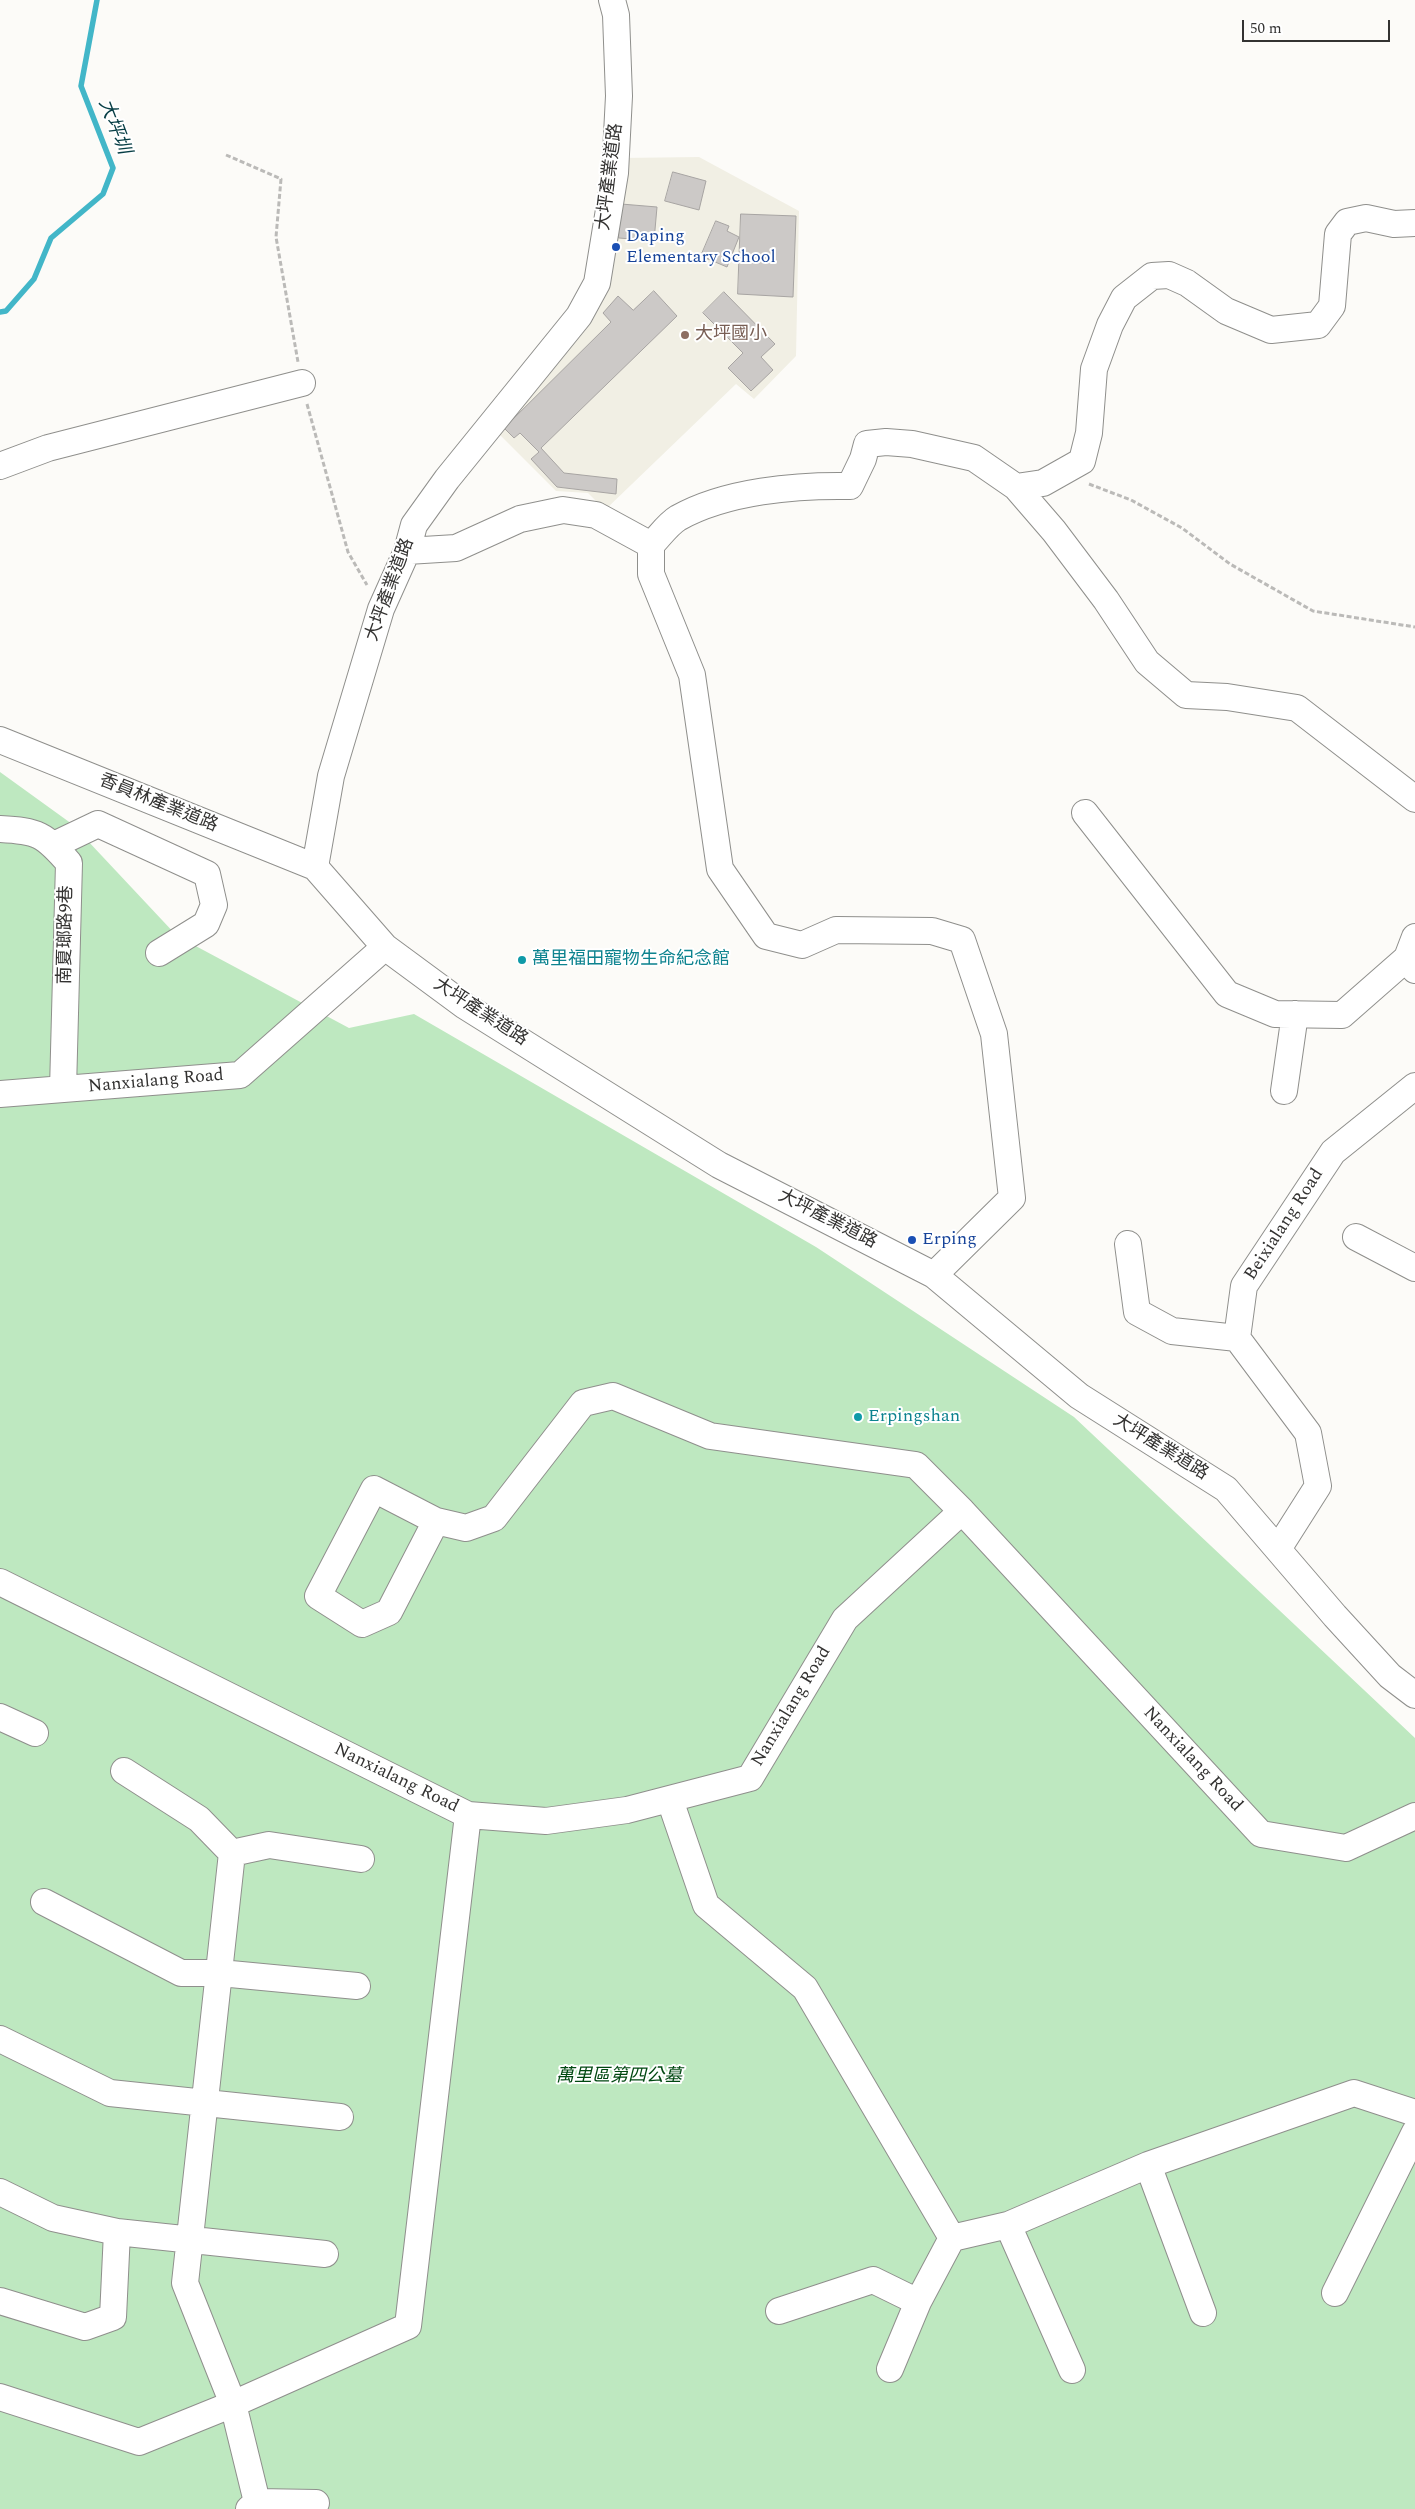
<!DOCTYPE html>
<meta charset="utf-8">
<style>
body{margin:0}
#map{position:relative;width:1415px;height:2509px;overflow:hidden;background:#fcfbf8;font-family:Spectral,serif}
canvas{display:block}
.scale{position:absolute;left:1242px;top:20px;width:148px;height:22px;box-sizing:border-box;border:2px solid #333231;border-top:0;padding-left:6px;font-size:15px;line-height:18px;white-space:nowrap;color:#333231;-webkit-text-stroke:4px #fff;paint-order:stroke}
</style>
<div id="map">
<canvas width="1415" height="2509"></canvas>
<div class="scale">50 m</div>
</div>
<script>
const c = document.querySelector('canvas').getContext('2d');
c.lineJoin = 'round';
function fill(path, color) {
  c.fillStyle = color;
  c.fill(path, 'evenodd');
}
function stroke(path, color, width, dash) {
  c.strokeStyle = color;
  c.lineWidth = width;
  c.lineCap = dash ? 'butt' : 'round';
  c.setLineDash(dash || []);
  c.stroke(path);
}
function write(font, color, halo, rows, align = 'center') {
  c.font = font + ' Spectral,"Noto Sans TC",serif';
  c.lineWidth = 4;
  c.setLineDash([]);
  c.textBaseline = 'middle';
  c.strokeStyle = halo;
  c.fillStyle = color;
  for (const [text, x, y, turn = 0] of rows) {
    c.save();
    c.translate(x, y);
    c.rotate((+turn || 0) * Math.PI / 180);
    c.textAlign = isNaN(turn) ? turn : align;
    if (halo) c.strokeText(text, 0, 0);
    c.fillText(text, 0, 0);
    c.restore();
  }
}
fill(new Path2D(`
 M 699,157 L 799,211 L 796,356 L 754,399 L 736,384 L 605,510 L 588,493 L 556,491 L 495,430 L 590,314 L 621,158 Z`), '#f1efe4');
fill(new Path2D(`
 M 0,772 L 72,824 L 177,936 L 349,1028 L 414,1014 L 816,1247 L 1074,1417 L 1415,1738 L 1415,2509 L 0,2509 Z`), '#bee8c0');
stroke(new Path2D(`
 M 0,312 L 6,311 L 34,279 L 51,238 L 103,194 L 113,168 L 81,86 L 97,0`), '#42b6c8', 5.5);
const building = new Path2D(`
 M 673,172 L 706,181 L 699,210 L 665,201 Z
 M 621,204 L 657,207 L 654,241 L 619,238 Z
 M 741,214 L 796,216 L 793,297 L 738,294 Z
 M 716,221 L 729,226 L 727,231 L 739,237 L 727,267 L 701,256 Z
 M 654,291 L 677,316 L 541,448 L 564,473 L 617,479 L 616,494 L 557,487 L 531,459 L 539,452 L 520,433 L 514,438 L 504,428 L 611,322 L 603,313 L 618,296 L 633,310 Z
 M 724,292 L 775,344 L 761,357 L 773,370 L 751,391 L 728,368 L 743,353 L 703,313 Z`);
fill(building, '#ccc9c7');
stroke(building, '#a8a5a3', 1);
const minor = new Path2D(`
 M 0,466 L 48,448 L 302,383
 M 1016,487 L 1054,531 L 1106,600 L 1147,662 L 1186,695 L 1227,697 L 1297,708 L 1415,799
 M 651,545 L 651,574 L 692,675 L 720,869 L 766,936 L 802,945 L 836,930 L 932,931 L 962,940 L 994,1034 L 1012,1198 L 934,1275
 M 407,551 L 456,548 L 520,519 L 563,510 L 596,515 L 651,545 C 659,537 668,524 678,518 C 726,491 796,485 850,486 L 863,459 L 867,444 L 886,442 L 912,444 L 974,458 L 1016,487 L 1043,483 L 1082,461 L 1089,433 L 1094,369 L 1110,325 L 1124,298 L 1152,276 L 1169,275 L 1187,283 L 1226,311 L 1271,330 L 1318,325 L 1332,306 L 1338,234 L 1347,222 L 1366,218 L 1394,224 L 1415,223
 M 0,740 L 315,867 L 385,947 L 465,1006 L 719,1165 L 934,1275 L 1079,1396 L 1226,1489 L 1335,1616 L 1390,1676 L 1415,1695
 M 1085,813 L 1227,994 L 1275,1014 L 1342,1015 L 1407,958 L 1415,970
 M 0,829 C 38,831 44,834 69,863 L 63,1089
 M 54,845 L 98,824 L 207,874 L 214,905 L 206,924 L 159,953
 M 315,867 L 331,776 L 381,609 L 407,551 L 414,525 L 447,479 L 579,316 L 597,283 L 615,173 L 619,96 L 616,15 L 612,0
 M 1407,958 L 1415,937
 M 1284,1091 L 1295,1014
 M 0,1094 L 240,1075 L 385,947
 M 1356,1237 L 1415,1268
 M 1128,1244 L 1137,1312 L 1172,1331 L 1237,1338
 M 436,1521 L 374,1489 L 318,1596 L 362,1624 L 389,1612 L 436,1521 L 466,1528 L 494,1518 L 583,1403 L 613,1396 L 710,1436 L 916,1465 L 962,1511
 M 1278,1549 L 1318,1486 L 1308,1433 L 1237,1338 L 1244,1286 L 1333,1152 L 1415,1086
 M 0,1582 L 468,1815 L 546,1821 L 627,1810 L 750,1778 L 845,1619 L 962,1511 L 1261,1834 L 1346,1848 L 1415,1816
 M 0,1717 L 35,1733
 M 124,1771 L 199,1819 L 232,1853 L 185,2283 L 233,2404 L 257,2502 L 249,2509
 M 670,1800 L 706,1905 L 805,1988 L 952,2238 L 1008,2225 L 1148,2165 L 1354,2093 L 1415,2113
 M 232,1853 L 269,1845 L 361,1859
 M 44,1902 L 181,1973 L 220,1973 L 357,1986
 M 0,2039 L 110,2093 L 340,2117
 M 1148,2165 L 1203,2313
 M 0,2192 L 53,2218 L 117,2232 L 325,2254
 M 1008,2225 L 1072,2370
 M 1335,2293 L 1415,2132
 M 0,2301 L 85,2327 L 113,2317 L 117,2232
 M 779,2311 L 873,2280 L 918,2302
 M 890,2369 L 918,2302 L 952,2238
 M 0,2397 L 139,2442 L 233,2404 L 408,2326 L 468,1815
 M 257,2502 L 316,2503`);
stroke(minor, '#8f8f8c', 28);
stroke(new Path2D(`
 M 226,155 L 281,179 L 276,237 L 298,362
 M 307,404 L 348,552 L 367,585
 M 1089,484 L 1131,500 L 1182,528 L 1230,564 L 1313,611 L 1415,627`), '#bbbab8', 3, [5, 2.5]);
stroke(minor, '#fff', 26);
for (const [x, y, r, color] of [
 [616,247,5,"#1a4fb4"],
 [685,335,5,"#8d6e63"],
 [522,960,5,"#0f9aa8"],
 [912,1240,5,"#1a4fb4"],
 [858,1417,5,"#0f9aa8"]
]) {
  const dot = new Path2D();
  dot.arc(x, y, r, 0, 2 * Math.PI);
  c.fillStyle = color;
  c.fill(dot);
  stroke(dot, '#fff', 2);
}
write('18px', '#333231', '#fff', [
 ["大坪產業道路",611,177,-83],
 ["大坪產業道路",391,590,-70],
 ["香員林產業道路",158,804,22],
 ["南夏瑯路9巷",67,935,-89],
 ["大坪產業道路",480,1013,33],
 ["Nanxialang Road",156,1082,-5],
 ["大坪產業道路",827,1220,27],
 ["Beixialang Road",1285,1225,-57],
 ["大坪產業道路",1160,1448,32],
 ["Nanxialang Road",792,1707,-59],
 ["Nanxialang Road",1192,1760,47],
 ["Nanxialang Road",396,1779,26]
]);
write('18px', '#164399', '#fff', [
 ["Daping",626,237],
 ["Elementary School",626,258],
 ["Erping",922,1240]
], 'left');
write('18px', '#785e54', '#fff', [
 ["大坪國小",695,335]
], 'left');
write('18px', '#0d838f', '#fff', [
 ["萬里福田寵物生命紀念館",532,960],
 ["Erpingshan",868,1417]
], 'left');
write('italic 18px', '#004811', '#fff', [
 ["萬里區第四公墓",619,2077]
]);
write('italic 19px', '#073e45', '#fff', [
 ["大坪圳",113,127,69]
]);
</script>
